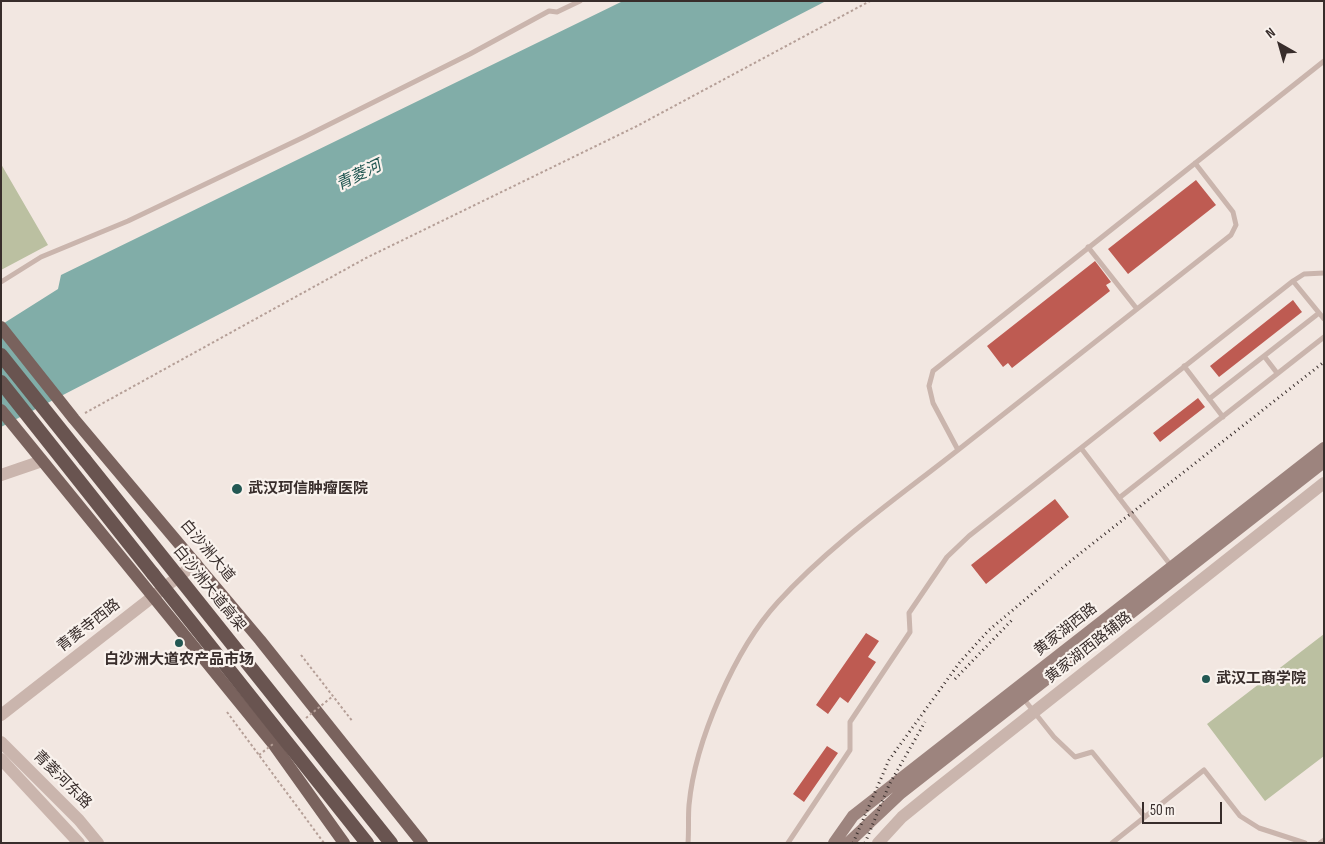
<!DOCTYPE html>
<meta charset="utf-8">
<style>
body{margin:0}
#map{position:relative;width:1325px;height:844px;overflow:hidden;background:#f2e7e1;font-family:"Sofia Sans Condensed",sans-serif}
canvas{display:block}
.frame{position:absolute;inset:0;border:2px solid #382d2b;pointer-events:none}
.north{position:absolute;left:1255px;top:20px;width:50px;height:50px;-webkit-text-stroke:4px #f9f2ed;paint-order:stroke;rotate:322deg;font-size:14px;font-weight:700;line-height:20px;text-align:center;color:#382d2b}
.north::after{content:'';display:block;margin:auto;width:18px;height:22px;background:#382d2b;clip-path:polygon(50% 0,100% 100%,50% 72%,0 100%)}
.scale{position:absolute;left:1142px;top:802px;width:80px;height:22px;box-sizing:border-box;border:2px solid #382d2b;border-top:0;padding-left:6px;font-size:15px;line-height:18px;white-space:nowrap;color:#382d2b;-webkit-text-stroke:4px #f9f2ed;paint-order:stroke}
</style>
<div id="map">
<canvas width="1325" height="844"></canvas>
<div class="frame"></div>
<div class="north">N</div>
<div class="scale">50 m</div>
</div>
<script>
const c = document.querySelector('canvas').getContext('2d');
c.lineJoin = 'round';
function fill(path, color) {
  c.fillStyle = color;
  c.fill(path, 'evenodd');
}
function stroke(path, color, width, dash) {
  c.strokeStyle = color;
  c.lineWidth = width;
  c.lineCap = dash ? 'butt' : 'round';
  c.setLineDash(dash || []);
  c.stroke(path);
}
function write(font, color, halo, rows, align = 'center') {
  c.font = font + ' "Sofia Sans Condensed","Noto Sans SC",sans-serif';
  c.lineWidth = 4.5;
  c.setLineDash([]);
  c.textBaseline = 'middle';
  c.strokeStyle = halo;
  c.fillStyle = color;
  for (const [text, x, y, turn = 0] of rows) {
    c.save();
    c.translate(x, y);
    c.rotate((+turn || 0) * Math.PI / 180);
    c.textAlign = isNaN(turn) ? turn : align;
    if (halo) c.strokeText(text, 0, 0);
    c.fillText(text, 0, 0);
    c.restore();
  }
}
fill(new Path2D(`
 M 1,164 L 48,245 L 1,270 Z
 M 1324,634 L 1324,756 L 1265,801 L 1207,724 Z`), '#bbc0a1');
fill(new Path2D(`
 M 623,1 L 826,1 L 1,427 L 1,325 L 58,289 L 61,275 Z`), '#81ada8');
fill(new Path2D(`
 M 1196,180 L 1216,205 L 1128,274 L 1108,249 Z
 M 1095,261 L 1111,282 L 1106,285 L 1110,291 L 1012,368 L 1008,363 L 1003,367 L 987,346 Z
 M 1293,300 L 1302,312 L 1219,377 L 1210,366 Z
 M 1198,398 L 1205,407 L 1160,442 L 1153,433 Z
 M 1055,499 L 1069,517 L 986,584 L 971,565 Z
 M 866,633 L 879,641 L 868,657 L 876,662 L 848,703 L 840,697 L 828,714 L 816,705 Z
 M 827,746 L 838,753 L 804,802 L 793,794 Z`), '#be5b52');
stroke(new Path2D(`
 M 85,413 L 366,258 L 637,126 L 870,1
 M 301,655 L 353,722
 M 227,712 L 324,843`), '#b59f97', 2, [2.5, 2.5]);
stroke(new Path2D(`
 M 1088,247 L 1137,309
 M 1293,281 L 1324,319
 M 1,282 L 41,257 L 128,221 L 304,137 L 470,54 L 549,11 L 557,12 L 580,1
 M 1264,356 L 1277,373
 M 1184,366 L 1223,417
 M 1209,399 L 1319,313
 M 958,450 L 1231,235 L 1236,225 L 1233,212 L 1195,163
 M 1119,498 L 1324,337
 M 1172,567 L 1081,448 L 1293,281 L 1304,274 L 1324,273
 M 1023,698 L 1054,737 L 1075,757 L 1092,752 L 1145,817
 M 688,843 C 689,830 688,817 689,805 C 695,741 735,649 778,602 C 831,544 897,498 958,450 L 933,403 L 929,386 L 933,371 L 1324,61
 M 788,843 L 850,750 L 850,722 L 910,632 L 909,613 L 947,557 L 969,536 L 1081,448
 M 1112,843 L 1204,770 L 1240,816 L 1259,828 L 1305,843
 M 1320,843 L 1324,840`), '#cab5ad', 5);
stroke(new Path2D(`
 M 1,475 L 42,461
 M 1,715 L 196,563
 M 1,742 L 79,820 L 98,843
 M 1,759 L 79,843
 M 878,843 L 902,817 L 934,791 L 1324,483`), '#cab5ad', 12);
stroke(new Path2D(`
 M 834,843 L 853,816 L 1324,448
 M 848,843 L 901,793 L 1324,462`), '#9d847e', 12);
stroke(new Path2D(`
 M 1,327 L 74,419 L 260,640 L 422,843
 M 1,410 L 274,745 L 344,843`), '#79625d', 12);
stroke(new Path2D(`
 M 1,355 L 85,460
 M 1,382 L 153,574`), '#695450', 14);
stroke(new Path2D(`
 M 955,679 L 1012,620
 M 853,843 L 889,760 L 960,662 L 988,631 L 1073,559 L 1324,362
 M 865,843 L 889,785 L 925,722`), '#382d2b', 3, [1, 4]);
stroke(new Path2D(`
 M 306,718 L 333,696
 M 259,755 L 273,744`), '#b59f97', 2, [2.5, 2.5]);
stroke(new Path2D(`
 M 85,460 L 391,843
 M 153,574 L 367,843`), '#695450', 14);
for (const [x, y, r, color] of [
 [237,489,6,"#235853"],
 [179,643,5,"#235853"],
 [1206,679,5,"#235853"]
]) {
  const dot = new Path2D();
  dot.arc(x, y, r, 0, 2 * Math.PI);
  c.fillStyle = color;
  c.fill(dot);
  stroke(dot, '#f9f2ed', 2);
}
write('bold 15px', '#382d2b', '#f9f2ed', [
 ["武汉珂信肿瘤医院",248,489],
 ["白沙洲大道农产品市场",179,660,"center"],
 ["武汉工商学院",1216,679]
], 'left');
write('15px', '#382d2b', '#f9f2ed', [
 ["白沙洲大道",207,551,50],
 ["白沙洲大道高架",209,589,51],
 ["青菱寺西路",89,626,-38],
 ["黄家湖西路",1066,630,-38],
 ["黄家湖西路辅路",1089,648,-38],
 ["青菱河东路",62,780,45]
]);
write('italic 16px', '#235853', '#f9f2ed', [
 ["青菱河",359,176,-26]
]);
</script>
